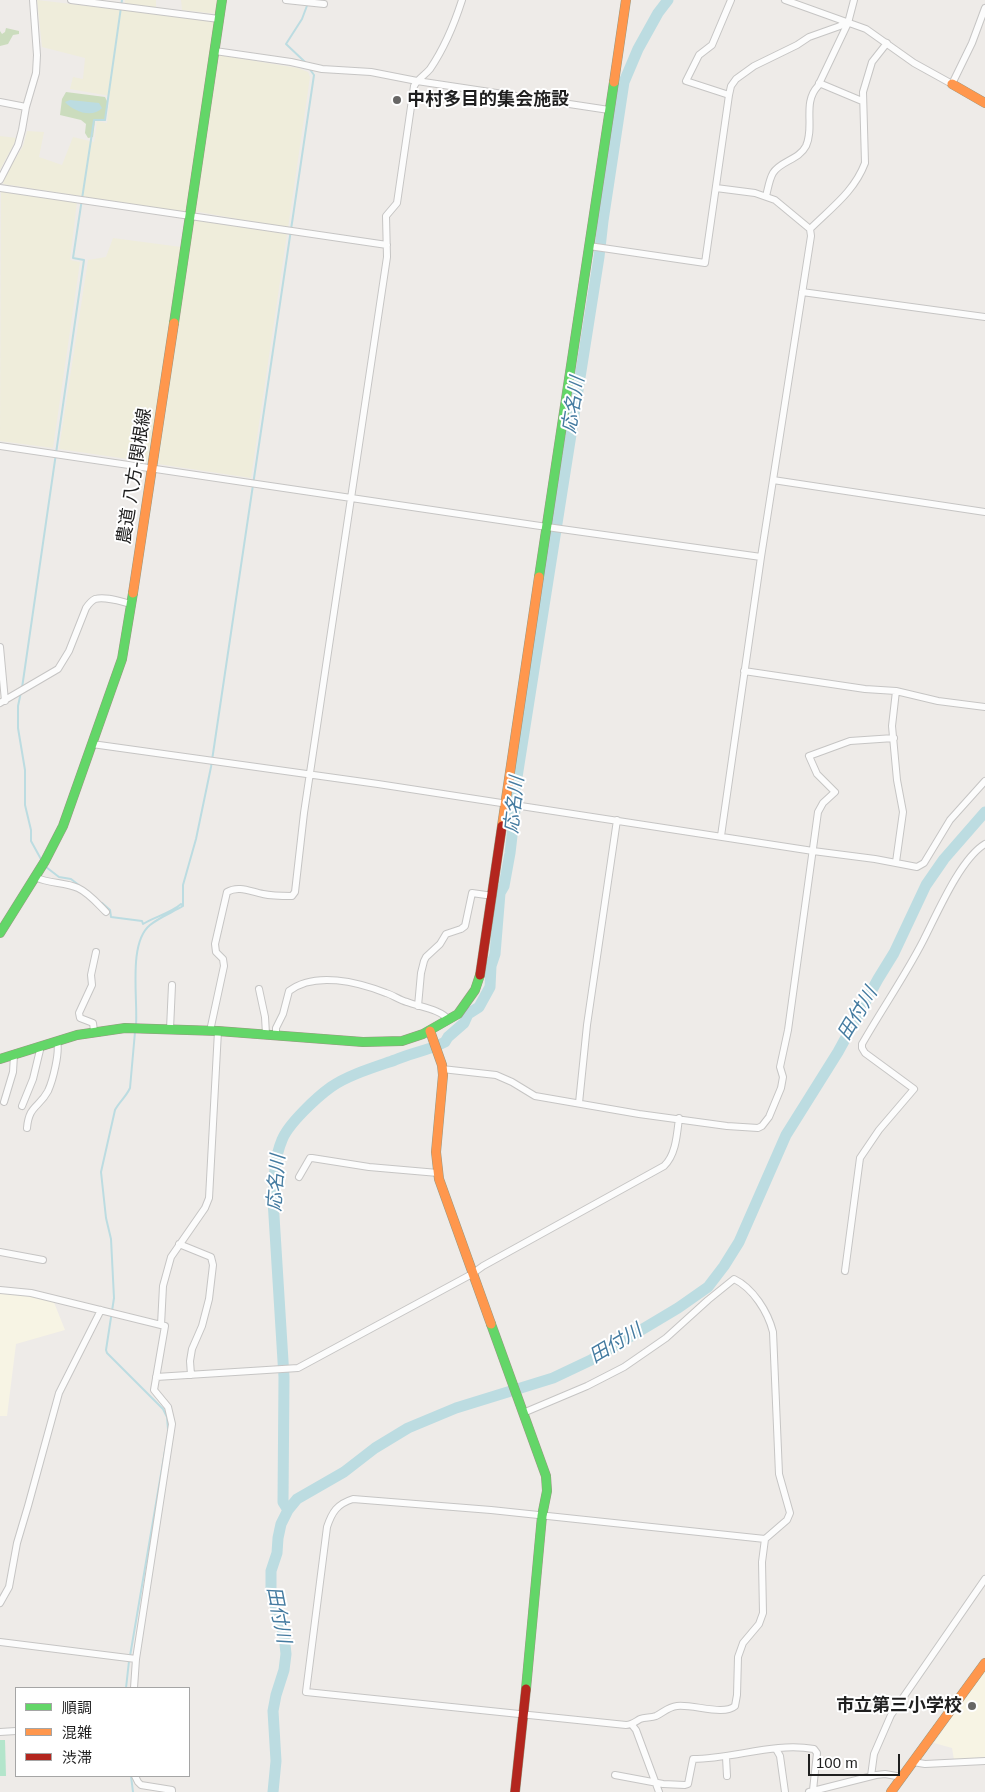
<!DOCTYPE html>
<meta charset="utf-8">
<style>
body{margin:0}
#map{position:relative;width:985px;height:1792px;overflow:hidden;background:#eeebe8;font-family:Arial,"Noto Sans JP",sans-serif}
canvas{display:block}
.legend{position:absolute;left:15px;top:1687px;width:175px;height:90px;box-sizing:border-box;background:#fff;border:1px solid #a5a5a5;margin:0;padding:6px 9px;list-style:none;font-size:15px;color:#1f1f1f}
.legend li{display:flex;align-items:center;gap:10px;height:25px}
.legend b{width:25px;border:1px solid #a5a5a5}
.scale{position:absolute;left:808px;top:1754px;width:92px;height:22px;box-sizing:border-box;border:2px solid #1f1f1f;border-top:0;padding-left:6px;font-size:15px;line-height:18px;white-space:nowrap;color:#1f1f1f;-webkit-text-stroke:4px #fff;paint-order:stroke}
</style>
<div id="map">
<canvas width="985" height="1792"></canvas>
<ul class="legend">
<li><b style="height:6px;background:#63d668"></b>順調</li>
<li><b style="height:6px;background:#ff974d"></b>混雑</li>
<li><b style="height:6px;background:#b3261e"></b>渋滞</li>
</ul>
<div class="scale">100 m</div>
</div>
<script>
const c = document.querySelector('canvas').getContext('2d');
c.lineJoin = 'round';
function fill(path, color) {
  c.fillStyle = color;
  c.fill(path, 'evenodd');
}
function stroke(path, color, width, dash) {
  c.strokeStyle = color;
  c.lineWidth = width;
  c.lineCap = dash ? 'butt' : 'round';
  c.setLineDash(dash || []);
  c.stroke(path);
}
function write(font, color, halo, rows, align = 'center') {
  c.font = font + ' Arial,"Noto Sans JP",sans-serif';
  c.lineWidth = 4;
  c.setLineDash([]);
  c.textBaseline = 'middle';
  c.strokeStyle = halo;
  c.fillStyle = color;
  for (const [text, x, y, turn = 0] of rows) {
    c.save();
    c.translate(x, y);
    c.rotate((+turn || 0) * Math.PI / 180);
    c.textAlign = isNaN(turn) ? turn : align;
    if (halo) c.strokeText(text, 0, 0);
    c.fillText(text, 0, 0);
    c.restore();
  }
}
fill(new Path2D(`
 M 0,1293 L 36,1296 L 53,1300 L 65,1330 L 16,1344 L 7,1416 L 0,1416 Z
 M 985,1669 L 985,1757 L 954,1760 L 952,1748 L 934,1743 Z`), '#f7f4e4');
fill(new Path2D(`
 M 37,0 L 217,21 L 188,213 L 3,184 L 5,176 L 23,146 L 27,131 L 44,132 L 39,157 L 62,165 L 73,137 L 94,142 L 97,121 L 107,123 L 110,96 L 70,89 L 73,77 L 83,79 L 85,58 L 42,47 Z
 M 125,0 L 156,0 L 156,8 L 125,4 Z
 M 181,0 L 219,0 L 217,14 L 182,10 Z
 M 219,55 L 298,68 L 308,72 L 310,77 L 288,228 L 199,212 L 195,213 Z
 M 0,136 L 17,138 L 0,170 Z
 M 1,191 L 77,202 L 70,260 L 80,262 L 53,448 L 0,441 Z
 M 194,220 L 287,234 L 251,478 L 158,464 Z
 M 113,238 L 181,247 L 148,462 L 59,449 L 88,260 L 106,257 Z`), '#efeddb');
fill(new Path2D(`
 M 6,28 L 19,31 L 19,34 L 13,35 L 8,44 L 0,46 L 0,31 L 2,34 L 5,32 Z
 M 66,92 L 105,97 L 108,103 L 105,120 L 95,121 L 93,137 L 88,138 L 85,133 L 86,124 L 81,120 L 60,115 L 62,99 Z`), '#cbdcbd');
fill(new Path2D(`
 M 0,1740 L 5,1740 L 6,1776 L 0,1776 Z`), '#b3e5cb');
fill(new Path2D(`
 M 70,100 L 99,103 L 102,108 C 92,119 73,111 65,102 Z`), '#bcdce1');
stroke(new Path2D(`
 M 305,62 L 286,44 L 302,19 L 308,3
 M 22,688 L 84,260 L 73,258 L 94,120 L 105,120 L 122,0
 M 21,692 L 18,706 L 18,728 L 25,770 L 25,805 L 31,830 L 31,841 L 42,861
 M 46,867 L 59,877 L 71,879 L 80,886
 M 102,903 L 110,910 L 111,917 L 142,921 L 143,924 C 154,917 171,913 181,904 L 183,906
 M 183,906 L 183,885 L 196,839 L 211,767 L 314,75 L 309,68
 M 136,1025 C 138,998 128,943 150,925 C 160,917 173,912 183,906
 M 135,1032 L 130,1088 C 126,1097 119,1102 115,1110 L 101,1172 L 106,1218 L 111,1239 L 114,1298 L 106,1350 L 107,1353 L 163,1409 L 167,1417 L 168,1429
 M 130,1656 L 167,1439
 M 126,1688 L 129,1661
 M 131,1776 L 133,1792`), '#bcdce1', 2);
stroke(new Path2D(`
 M 288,1510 L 283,1502 L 284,1377 L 273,1200 C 274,1180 274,1159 282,1140 C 288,1124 317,1097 331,1087 C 348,1075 375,1067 395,1060 C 411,1053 430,1050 445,1042 L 448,1037 L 464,1023 L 468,1014 L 479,1007 L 490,987 L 491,966 L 495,954 L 500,893 L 504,886 L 510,853 L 515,810 L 515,790 L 599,257 L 603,221 L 624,82 L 638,49 L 658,13 L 668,0
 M 273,1792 L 276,1761 L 273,1711 L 276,1695 L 284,1670 L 286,1654 L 284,1635 L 271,1592 L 271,1571 L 277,1553 L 278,1538 L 281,1524 L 288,1510 L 297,1499 L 344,1472 L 375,1448 L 408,1428 L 456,1408 L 553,1378 L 591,1360 L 678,1308 L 708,1287 L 724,1266 L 739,1242 L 786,1135 L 838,1052 L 878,979 L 894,953 L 926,885 L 944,859 L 985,812`), '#bcdce1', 11);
const street = new Path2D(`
 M 71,0 L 219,19
 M 286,0 L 324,4
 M 785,0 L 866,29 L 914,63 L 952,84 L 972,43 L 985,8
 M 215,51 L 291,62 L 322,69 L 371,72 L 417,81 L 609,110
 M 819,83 L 862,101
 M 729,95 L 731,86 L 736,79 L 754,66 L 797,45 L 809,37 L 840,26 L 844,22
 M 0,102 L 26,107
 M 0,180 L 18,145 L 22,130 L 26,107 L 36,73 L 37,55 L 33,0
 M 0,188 L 387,245
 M 716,188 L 755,193 L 775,200 L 810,229 L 811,236 L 761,557 L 721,836
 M 766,196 C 768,189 769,180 773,173 C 780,161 799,160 806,146 C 815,126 802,103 818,86 L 848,23 L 854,0
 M 810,229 C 831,208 854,192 865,163 L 863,92 L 872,62 L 887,43
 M 589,246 L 705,263 L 729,95 L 686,81 L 699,55 L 712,45 L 731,0
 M 802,292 L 985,317
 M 0,446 L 547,527 L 761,557
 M 773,480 L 985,512
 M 0,647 L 5,701
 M 744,671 L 865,689 L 896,691 L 938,701 L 985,707
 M 896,691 L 892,726 L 897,780 L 903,812 L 896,862
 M 0,703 L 58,669 L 69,651 L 86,608 C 88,605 91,601 95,599 C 106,596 122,602 132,604
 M 92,744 L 378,784 L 813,851 L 875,859 L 917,867 L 924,863 L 950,820 L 985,781
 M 35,877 C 49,884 64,882 78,888 C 89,893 98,904 106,912
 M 259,989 L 265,1017 L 266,1034
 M 418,1006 L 421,973 L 424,961 L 426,957 L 440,944 L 446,934 L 461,929 L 465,926 L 472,893 L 493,896
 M 170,1029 L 172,985
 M 94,1031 L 93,1023 L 80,1018 L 79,1013 L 92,985 L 91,975 L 96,952
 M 210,1031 L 224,966 L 223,959 L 216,952 L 215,944 L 227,892 C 239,885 251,892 263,894 C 272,896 282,896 292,896 L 295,892 L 304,813 L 387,257 L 386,216 L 397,203 L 414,86 C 418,79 425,75 430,69 C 445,47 454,25 462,0
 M 276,1035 L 276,1028 L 283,1014 L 289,991 C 315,971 358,982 386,993 C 393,995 399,1000 407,1002 C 420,1007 440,1009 449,1020
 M 442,1069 L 496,1075 L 512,1082 L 535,1096 L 639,1114 L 727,1126 L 758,1128 L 762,1126 L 769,1117 L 781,1088 L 783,1077 L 780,1067 L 788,1030 L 818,812 L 823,803 L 835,792 L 817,774 L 809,756 L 850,741 L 894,738
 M 4,1102 L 13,1072 L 14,1055
 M 579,1103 L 587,1025 L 617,820
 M 22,1106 L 33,1079 L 40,1050 L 40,1046
 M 27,1128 C 29,1105 39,1108 48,1091 C 53,1080 60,1052 57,1041
 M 299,1177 L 310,1158 L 312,1158 L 369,1167 L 438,1173
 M 179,1244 L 211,1257 L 213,1265 L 209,1299 L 202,1326 L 192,1349 L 190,1361 L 191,1375
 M 0,1252 L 43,1260
 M 845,1271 L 860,1158 L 879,1130 L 914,1089 L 865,1053 L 862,1048 L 862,1044 C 882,1009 905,976 923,941 C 937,914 960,859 985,844
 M 0,1290 L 31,1293 L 165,1326 L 154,1390 L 168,1407 L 172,1424 L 136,1659 L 134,1688
 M 161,1325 L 163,1286 L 171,1257 L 205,1208 L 209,1198 L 218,1031
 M 156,1377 L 298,1368 L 472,1274 L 483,1266 L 664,1166 C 676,1155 677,1134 679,1118
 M 523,1413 L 587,1386 L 624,1367 L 666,1338 L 708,1300 L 734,1279 C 753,1288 768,1312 773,1332 L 779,1474 L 790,1513 L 787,1520 L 765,1539 L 762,1562 L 763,1613 L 759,1624 L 743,1643 L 738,1657 L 737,1695 L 735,1706 C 724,1716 693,1704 677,1706 C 668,1707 664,1712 656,1716 C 651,1718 645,1717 640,1719 C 635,1722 632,1725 626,1725 L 306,1692 L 327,1527 C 332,1512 337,1504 353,1499 L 491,1510 L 765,1539
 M 0,1603 L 9,1587 L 17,1543 L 28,1506 L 59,1393 L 101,1310
 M 0,1642 L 136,1659
 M 632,1725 L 636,1730 L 659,1792
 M 0,1732 L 16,1731
 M 776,1749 L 780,1756 L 785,1792
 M 726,1757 L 727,1776
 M 913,1762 L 925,1764 L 985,1761
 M 615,1775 L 663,1784 L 685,1785 L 688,1784 L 693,1759 C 734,1759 773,1742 814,1749 L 817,1753 L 813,1790
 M 135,1776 L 138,1782 L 141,1785 L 172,1790 L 172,1792
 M 871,1776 L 874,1754 L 891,1715 L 985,1579
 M 809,1792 L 876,1775 L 885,1774 L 902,1777`);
const fast = new Path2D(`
 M 174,323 L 222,0
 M 539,577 L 614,82
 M 0,933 L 45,861 L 63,826 L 122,659 L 133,593
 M 0,1059 L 77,1035 L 125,1028 L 218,1031 L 363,1042 L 402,1041 L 423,1034 L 458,1014 L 475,990 L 480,975
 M 491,1324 L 546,1476 L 547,1491 L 542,1516 L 526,1689`);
const slow = new Path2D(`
 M 614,82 L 626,0
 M 952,84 L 985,103
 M 133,593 L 174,323
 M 502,826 L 539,577
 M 430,1031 L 442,1065 L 443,1075 L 436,1152 L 439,1179 L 491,1324
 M 891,1792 L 985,1663`);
const jam = new Path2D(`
 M 480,975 L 502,826
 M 515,1792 L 526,1689`);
stroke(street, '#c6c5c4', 8);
stroke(fast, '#989780', 10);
stroke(slow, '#989780', 10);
stroke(jam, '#989780', 10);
stroke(street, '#fcfcfc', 6);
stroke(fast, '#63d668', 9);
stroke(slow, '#ff974d', 9);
stroke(jam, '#b3261e', 9);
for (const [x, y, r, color] of [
 [397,100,5,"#676665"],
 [972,1706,5,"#676665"]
]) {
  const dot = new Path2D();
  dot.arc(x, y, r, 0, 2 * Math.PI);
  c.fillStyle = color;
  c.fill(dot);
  stroke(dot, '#fff', 2);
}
write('bold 18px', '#1f1f1f', '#fff', [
 ["中村多目的集会施設",407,100],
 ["市立第三小学校",962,1706,"right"]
], 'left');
write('18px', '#1f1f1f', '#fff', [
 ["農道 八方-関根線",135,476,-81]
]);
write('italic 19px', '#447ba0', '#fff', [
 ["応名川",574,405,-81],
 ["応名川",515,805,-84],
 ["田付川",858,1014,-59],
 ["応名川",277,1183,-86],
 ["田付川",616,1344,-31],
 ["田付川",278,1615,79]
]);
</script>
